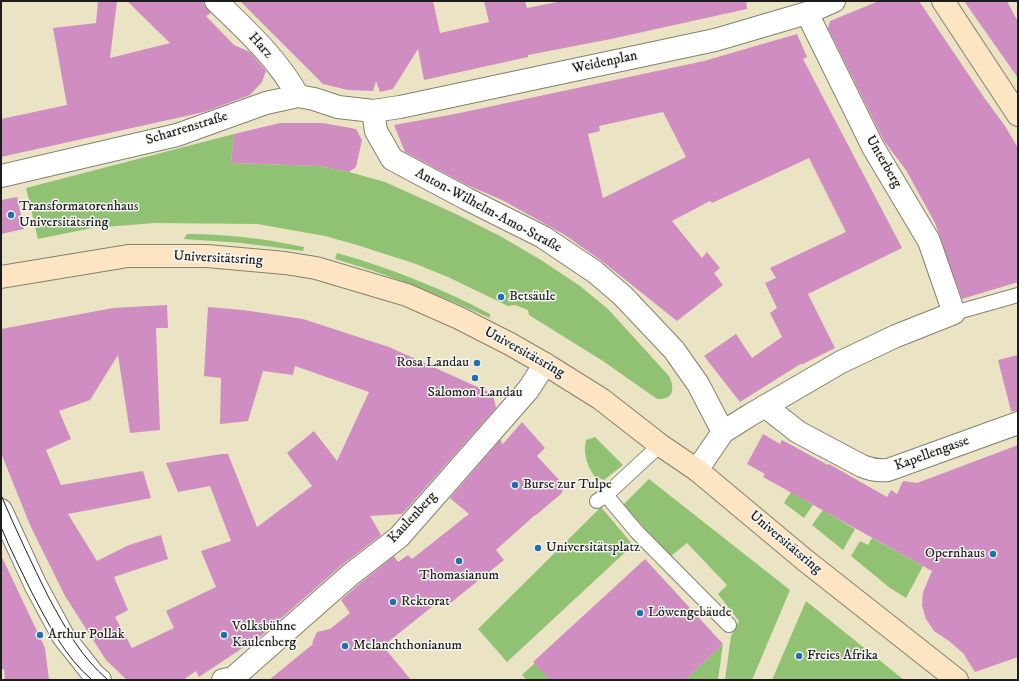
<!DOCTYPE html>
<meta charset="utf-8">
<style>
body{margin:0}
#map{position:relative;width:1019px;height:681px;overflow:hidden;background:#eae4c5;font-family:"IM FELL DW Pica",serif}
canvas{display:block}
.frame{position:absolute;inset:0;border:2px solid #1c1c1c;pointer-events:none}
</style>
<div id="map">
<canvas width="1019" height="681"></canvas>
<div class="frame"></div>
</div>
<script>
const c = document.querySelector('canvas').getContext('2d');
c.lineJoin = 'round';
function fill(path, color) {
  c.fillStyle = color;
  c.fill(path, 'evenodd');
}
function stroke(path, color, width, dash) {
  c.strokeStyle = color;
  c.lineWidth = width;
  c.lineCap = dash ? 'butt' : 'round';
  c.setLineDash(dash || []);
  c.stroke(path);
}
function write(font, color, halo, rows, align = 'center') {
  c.font = font + ' "IM FELL DW Pica",serif';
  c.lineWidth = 3;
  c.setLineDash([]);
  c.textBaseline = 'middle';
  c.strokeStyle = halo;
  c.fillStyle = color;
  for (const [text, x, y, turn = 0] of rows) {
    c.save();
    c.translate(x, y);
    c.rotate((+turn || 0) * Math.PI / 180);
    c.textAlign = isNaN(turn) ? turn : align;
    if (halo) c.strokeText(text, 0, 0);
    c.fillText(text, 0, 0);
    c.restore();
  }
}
fill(new Path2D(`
 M 234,134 L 231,163 L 320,166 L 349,172 L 385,182 L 456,214 L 500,236 L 541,260 L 580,286 L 608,309 L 669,376 C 675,388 674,400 657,399 L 603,361 L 529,315 L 528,310 L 515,305 L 508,306 L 448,277 L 416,264 L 357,245 L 325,236 L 257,224 L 155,223 L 92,228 L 38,239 L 26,188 Z
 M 187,234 C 227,234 266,239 304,247 L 303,251 L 242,243 L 184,239 Z
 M 337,253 C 390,268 441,288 490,314 L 490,318 C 439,295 388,274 335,259 Z
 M 595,437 L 623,465 L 604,480 L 595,477 C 587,466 583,454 586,440 Z
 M 649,479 L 790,590 L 752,680 L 725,680 L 731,636 L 739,621 L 718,594 L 727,585 L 687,543 L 671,556 L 623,505 Z
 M 791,492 L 813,505 L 804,518 L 784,503 Z
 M 601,507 L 633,545 L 507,662 L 478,629 Z
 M 823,510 L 855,529 L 843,550 L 812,525 Z
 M 872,538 L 923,566 L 906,598 L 890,588 L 851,556 L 860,541 L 868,545 Z
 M 806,601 L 904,680 L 772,680 Z
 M 723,644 L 718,680 L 685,680 Z
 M 535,663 L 550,680 L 527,680 L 522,675 Z`), '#91c273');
fill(new Path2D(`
 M 98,1 L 117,1 L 110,58 L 170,43 L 127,1 L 204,1 L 204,5 L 211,13 L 206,16 L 234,45 L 250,52 L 266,71 L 262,82 L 250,95 L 204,112 L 1,157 L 1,119 L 67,105 L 53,28 L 96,23 Z
 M 240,1 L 375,2 L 375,1 L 433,1 L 440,33 L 489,22 L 484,1 L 525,1 L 527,8 L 562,1 L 746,1 L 747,9 L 611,39 L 528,55 L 528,57 L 424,80 L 418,49 L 393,89 L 380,92 L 376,81 L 373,91 L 348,90 L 323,84 Z
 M 879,1 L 919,1 L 983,96 L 1005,126 L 1018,148 L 1018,282 L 962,299 L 935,223 L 906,170 L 884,141 L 828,28 L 830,21 Z
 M 964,1 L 1007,1 L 1018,22 L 1018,78 Z
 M 797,34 L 807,57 L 803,59 L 902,248 L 808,294 L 835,348 L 801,365 L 802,363 L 740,402 L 704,356 L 736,334 L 752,358 L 782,337 L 770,313 L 777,308 L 765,283 L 776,278 L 770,268 L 846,232 L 809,158 L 712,203 L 710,201 L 672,221 L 702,258 L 707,252 L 720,268 L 714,273 L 723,285 L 677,321 L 603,262 L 565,235 L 502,200 L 467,185 L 405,152 L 394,125 L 455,114 L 704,61 ZM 663,112 L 686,157 L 603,198 L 588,134 L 600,131 L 599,126 Z
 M 280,123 L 323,123 L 356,129 L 362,140 L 356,167 L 349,172 L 320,166 L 231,163 L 234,134 Z
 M 17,197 L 24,229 L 1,234 L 1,200 Z
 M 167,305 L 168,328 L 156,328 L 160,430 L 130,433 L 118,355 L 90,400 L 59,411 L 71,439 L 46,450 L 61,485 L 143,471 L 151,498 L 68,514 L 97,561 L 129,545 L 161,535 L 168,559 L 114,577 L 128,610 L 115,617 L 132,648 L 174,628 L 166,611 L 216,587 L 201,551 L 231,541 L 210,486 L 178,492 L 166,463 L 221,454 L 228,454 L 257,527 L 312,486 L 287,453 L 314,431 L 337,461 L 369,392 L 295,366 L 293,375 L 263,371 L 248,421 L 220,424 L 221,378 L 204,376 L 208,307 L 243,310 L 303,319 L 389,347 L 493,394 L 496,408 L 402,514 L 370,516 L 381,535 L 342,565 L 262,635 L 199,677 L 196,671 L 183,680 L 127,680 L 106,660 L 65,596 L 30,525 L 1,453 L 1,329 L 113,308 Z
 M 1018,355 L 1018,411 L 1011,411 L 998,360 Z
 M 522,422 L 545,448 L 537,456 L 561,482 L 563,490 L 561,494 L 536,515 L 535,515 L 496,550 L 504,560 L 448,605 L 443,598 L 383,646 L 411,680 L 269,680 L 313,644 L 312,643 L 317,632 L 330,629 L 350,613 L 341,600 L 358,585 L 394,556 L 398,562 L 408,555 L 412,559 L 469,514 L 450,498 L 501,439 L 502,445 Z
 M 763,434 L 780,444 L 782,440 L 828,465 L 829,464 L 887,497 L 891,490 L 897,494 L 903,481 L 917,483 L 1018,445 L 1018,657 L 975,672 L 963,653 L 949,641 L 934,631 L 926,619 L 922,606 L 923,592 L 932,571 L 763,477 L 765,474 L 747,464 Z
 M 1,555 L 45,648 L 49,680 L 5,680 L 4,669 L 1,669 Z
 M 645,559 L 723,644 L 685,680 L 550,680 L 533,662 Z`), '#d08dc2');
const lane = new Path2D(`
 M 954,313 L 1018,295
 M 606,495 L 636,531 L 729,625
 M 597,501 L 606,495 L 660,445`);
const street = new Path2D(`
 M 216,1 C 246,30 278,59 298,96
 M 373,111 L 376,131 L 392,159 L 467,199 L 543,237 L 595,272 L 623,296 L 674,350 L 698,384 L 723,432
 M 1,176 L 177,135 L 266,103 L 298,96 L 314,99 L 338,107 L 373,111 L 400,107 L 715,40 L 807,13 L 834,1
 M 765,406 L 798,432 L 862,466 C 871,470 879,471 888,470 L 1018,423
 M 697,470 L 723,432 L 750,415 L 841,362 L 896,336 L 954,313 L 929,241 L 873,147 L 807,13
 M 1,510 L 36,586 L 63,636 L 93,674 L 100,680
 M 223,680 L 233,678 L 350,575 L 399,537 L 528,390 L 545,364`);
const secondary = new Path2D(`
 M 943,1 L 1018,115
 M 1,277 L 128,256 L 207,256 L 285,263 L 316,268 L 407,295 L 459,318 L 510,344 L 545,364 L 601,399 L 660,445 L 697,470 L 806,561 L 957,680`);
stroke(lane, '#838070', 16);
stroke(street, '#838070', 24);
stroke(secondary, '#838070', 24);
stroke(lane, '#fff', 14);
stroke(street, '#fff', 22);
stroke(secondary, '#fde5c4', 22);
stroke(new Path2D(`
 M 1,495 C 16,530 32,564 49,598 C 66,629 81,657 108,680
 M 1,527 C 10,549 21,570 31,591 C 48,623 64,656 92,680`), '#1c1c1c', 1);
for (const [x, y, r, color] of [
 [11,215,4,"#1f6fb2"],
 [501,297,4,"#1f6fb2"],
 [477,363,4,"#1f6fb2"],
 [475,378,4,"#1f6fb2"],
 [515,485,4,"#1f6fb2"],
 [538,548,4,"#1f6fb2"],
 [993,554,4,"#1f6fb2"],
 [459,561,4,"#1f6fb2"],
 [393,602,4,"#1f6fb2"],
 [640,613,4,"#1f6fb2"],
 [40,635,4,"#1f6fb2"],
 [224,635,4,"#1f6fb2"],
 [345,646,4,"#1f6fb2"],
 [799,656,4,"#1f6fb2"]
]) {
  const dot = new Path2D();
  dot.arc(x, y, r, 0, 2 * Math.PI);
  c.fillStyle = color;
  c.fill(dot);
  stroke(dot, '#f6f6f2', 1.5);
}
write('14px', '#1c1c1c', '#f6f6f2', [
 ["Harz",260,46,48],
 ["Weidenplan",605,63,-12],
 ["Scharrenstraße",187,129,-17],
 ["Unterberg",883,162,60],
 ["Anton-Wilhelm-Amo-Straße",488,211,28],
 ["Universitätsring",218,259,3],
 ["Universitätsring",524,353,29],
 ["Kapellengasse",932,454,-20],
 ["Kaulenberg",413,518,-47],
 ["Universitätsring",785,543,40]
]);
write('14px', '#1c1c1c', '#f6f6f2', [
 ["Transformatorenhaus",19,207],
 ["Universitätsring",19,223],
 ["Betsäule",509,297],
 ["Rosa Landau",469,363,"right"],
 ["Salomon Landau",475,393,"center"],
 ["Burse zur Tulpe",523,485],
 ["Universitätsplatz",546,548],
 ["Opernhaus",985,554,"right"],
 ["Thomasianum",459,576,"center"],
 ["Rektorat",401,602],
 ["Löwengebäude",648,613],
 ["Volksbühne",232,627],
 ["Kaulenberg",232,643],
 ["Arthur Pollak",48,635],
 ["Melanchthonianum",353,646],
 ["Freies Afrika",807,656]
], 'left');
</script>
